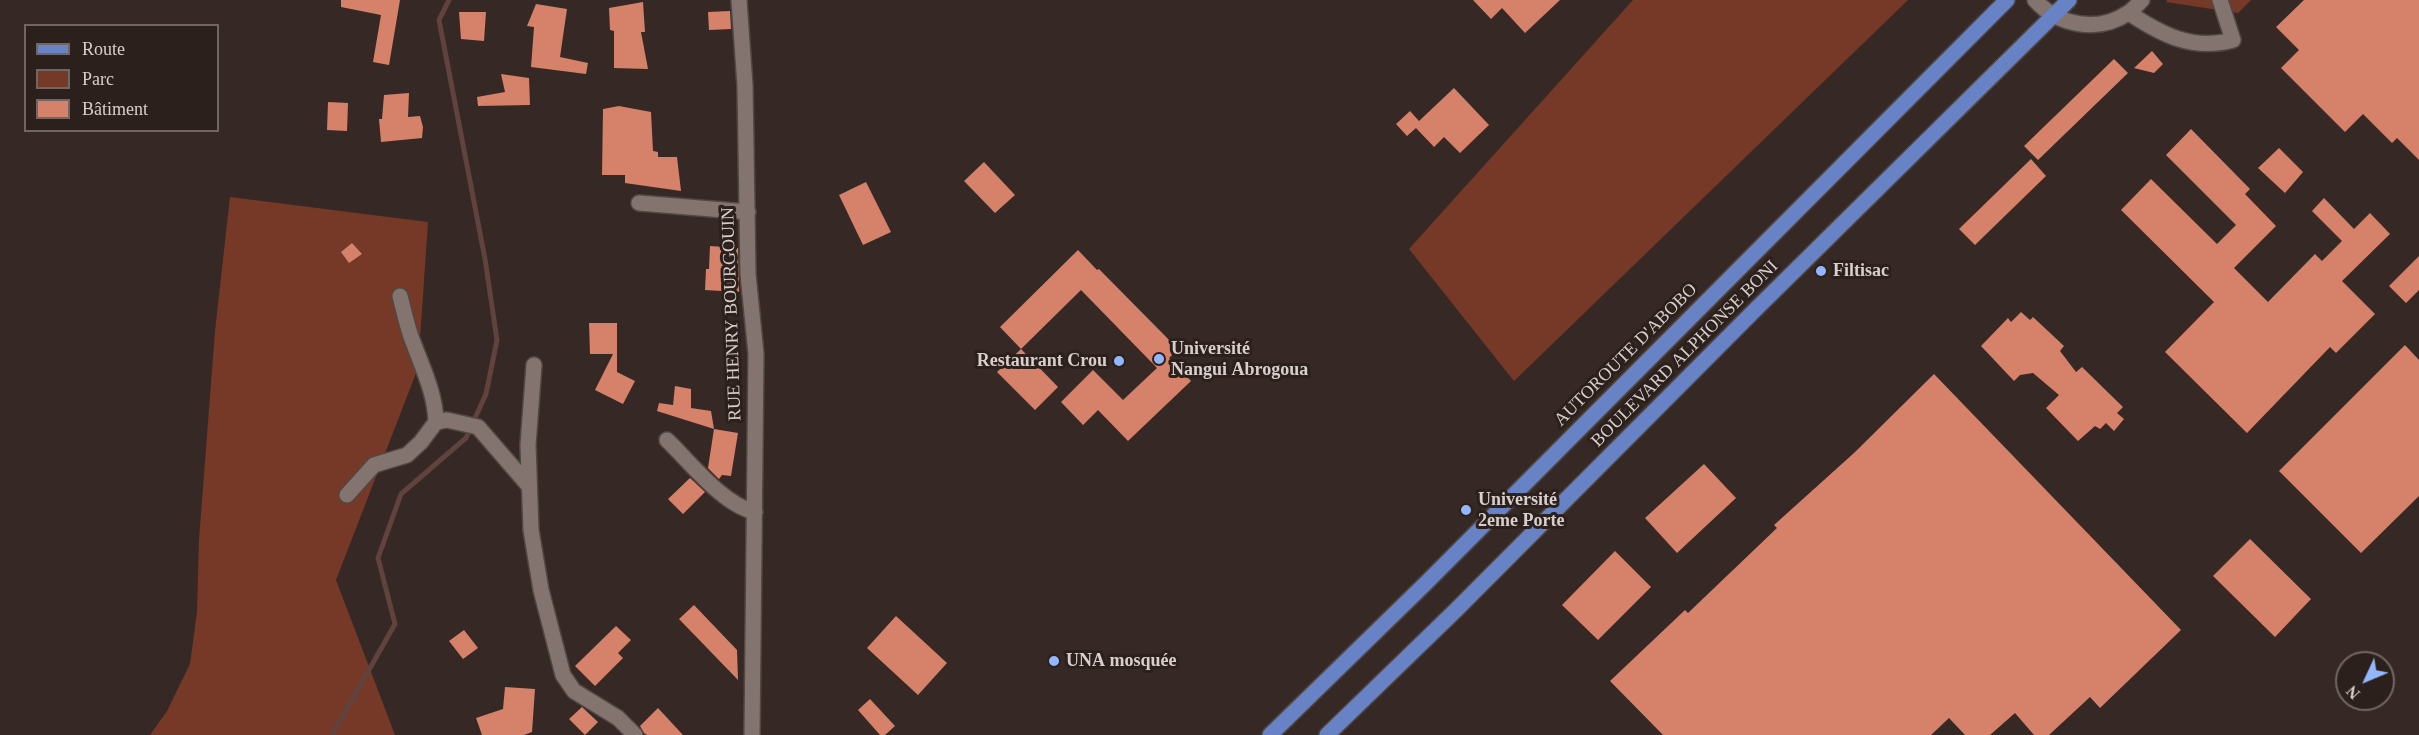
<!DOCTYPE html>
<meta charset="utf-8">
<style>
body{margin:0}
#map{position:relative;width:2419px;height:735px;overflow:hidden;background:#362925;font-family:Georgia,serif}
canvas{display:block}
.legend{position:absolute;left:24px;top:24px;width:195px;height:108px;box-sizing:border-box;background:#2c201c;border:2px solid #716663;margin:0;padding:8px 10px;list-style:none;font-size:18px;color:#d8cfcd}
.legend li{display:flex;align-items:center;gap:12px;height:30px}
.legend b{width:30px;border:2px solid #716663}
.north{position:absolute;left:2335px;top:651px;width:60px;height:60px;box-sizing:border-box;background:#2c201c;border:2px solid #716663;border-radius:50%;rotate:226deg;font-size:16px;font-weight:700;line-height:24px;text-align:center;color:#d8cfcd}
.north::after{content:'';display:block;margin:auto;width:21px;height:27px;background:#93b7fd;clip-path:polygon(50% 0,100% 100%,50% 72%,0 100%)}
</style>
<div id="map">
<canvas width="2419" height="735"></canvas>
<ul class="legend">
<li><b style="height:8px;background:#6782c5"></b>Route</li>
<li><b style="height:16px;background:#773927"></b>Parc</li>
<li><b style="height:16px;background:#d68169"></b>Bâtiment</li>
</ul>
<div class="north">N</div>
</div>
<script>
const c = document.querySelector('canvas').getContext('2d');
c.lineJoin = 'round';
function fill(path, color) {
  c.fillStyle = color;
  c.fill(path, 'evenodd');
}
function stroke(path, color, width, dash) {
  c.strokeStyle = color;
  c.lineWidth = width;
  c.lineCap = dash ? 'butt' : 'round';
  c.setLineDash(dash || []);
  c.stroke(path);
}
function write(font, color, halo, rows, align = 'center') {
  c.font = font + ' Georgia,serif';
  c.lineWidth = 6;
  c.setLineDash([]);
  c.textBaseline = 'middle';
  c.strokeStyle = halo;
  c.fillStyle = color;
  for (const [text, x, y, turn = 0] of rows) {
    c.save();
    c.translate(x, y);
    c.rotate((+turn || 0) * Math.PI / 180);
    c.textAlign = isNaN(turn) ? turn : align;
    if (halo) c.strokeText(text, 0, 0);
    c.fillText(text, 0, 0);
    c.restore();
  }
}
fill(new Path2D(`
 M 1633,0 L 1908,0 L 1514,381 L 1409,249 Z
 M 2167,0 L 2251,0 L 2238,13 L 2166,2 Z
 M 230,197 L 428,222 L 418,368 L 336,580 L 395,735 L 150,735 L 167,711 L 190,664 L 197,612 L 199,540 L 215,331 Z`), '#773927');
stroke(new Path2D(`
 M 332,735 L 395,624 L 378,558 L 401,494 L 466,438 L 486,394 L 497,340 L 485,259 L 439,20 L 449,0`), '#60423e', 5);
fill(new Path2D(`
 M 341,0 L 400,0 L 389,65 L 373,62 L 381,15 L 341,7 Z
 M 1473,0 L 1560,0 L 1525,33 L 1502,8 L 1491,19 Z
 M 2304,0 L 2419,0 L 2419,160 L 2397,138 L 2392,143 L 2363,114 L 2345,132 L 2281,68 L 2299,50 L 2276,27 Z
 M 643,2 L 645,32 L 641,32 L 648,69 L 614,68 L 614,31 L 610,30 L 609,8 Z
 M 536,4 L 567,9 L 560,57 L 588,63 L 586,74 L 531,67 L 534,27 L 527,26 Z
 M 730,11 L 731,29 L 709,30 L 708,12 Z
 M 459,12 L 486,12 L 484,41 L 461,39 Z
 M 2152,51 L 2163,64 L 2154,73 L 2134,68 Z
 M 2114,59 L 2128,73 L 2038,160 L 2024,146 Z
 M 501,74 L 529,78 L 530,105 L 478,106 L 477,97 L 505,92 Z
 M 1454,88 L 1489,125 L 1460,153 L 1444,137 L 1434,147 L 1416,128 L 1407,136 L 1396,124 L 1410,111 L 1419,121 Z
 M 409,93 L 408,117 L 420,116 L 423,127 L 422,138 L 381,142 L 379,119 L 382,119 L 384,95 Z
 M 328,102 L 348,103 L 347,131 L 327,130 Z
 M 619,106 L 651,112 L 653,151 L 658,152 L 658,157 L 677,157 L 681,191 L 625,183 L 625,175 L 602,175 L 603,109 Z
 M 2191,129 L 2250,189 L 2245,194 L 2276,226 L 2234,268 L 2268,302 L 2315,254 L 2322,261 L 2342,241 L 2312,211 L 2324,198 L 2354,229 L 2370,213 L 2390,234 L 2342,281 L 2375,314 L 2336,353 L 2330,347 L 2247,433 L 2165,352 L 2214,302 L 2121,210 L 2151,179 L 2217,244 L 2236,225 L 2166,155 Z
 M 2279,148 L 2303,172 L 2285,193 L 2258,168 Z
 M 2031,159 L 2046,176 L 1975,245 L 1959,229 Z
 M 984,162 L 1015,195 L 995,213 L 964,181 Z
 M 866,182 L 891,232 L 863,245 L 839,195 Z
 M 352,243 L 362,254 L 349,263 L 341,252 Z
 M 710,246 L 738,248 L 739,292 L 705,290 L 706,269 L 709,269 Z
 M 1078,250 L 1097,270 L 1099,269 L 1178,349 L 1169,358 L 1191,381 L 1128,441 L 1098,410 L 1083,425 L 1061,402 L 1093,370 L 1123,400 L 1157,368 L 1081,290 L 1021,349 L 1000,327 Z
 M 2419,256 L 2419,290 L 2406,303 L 2389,286 Z
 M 2021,312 L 2030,320 L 2033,317 L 2064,346 L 2060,351 L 2076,372 L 2082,367 L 2123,407 L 2117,413 L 2124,419 L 2114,431 L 2106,423 L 2100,429 L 2095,426 L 2078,441 L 2046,408 L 2059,395 L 2033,373 L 2020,375 L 2014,381 L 1981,346 L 2008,318 L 2011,322 Z
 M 589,323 L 617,323 L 617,372 L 635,381 L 623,404 L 595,390 L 613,354 L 590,354 Z
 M 2405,345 L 2419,360 L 2419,496 L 2361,553 L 2279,471 Z
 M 1021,349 L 1058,387 L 1035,410 L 997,372 Z
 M 1934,374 L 2181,630 L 2100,708 L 2090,697 L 2049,735 L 2034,735 L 2015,713 L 1990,735 L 1965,735 L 1949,718 L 1931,735 L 1663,735 L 1610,681 L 1685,610 L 1688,613 L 1777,528 L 1774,525 L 1854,453 Z
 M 675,386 L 691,389 L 691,408 L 711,411 L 714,429 L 657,411 L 659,403 L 673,405 Z
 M 714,429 L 738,433 L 731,476 L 722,475 L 719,479 L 708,468 Z
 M 1704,464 L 1736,498 L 1677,553 L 1645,518 Z
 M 690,478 L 705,492 L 683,514 L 668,499 Z
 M 2250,539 L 2311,599 L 2275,637 L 2213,576 Z
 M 1615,551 L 1651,587 L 1598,640 L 1562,605 Z
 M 694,605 L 737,650 L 738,680 L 679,619 Z
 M 896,616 L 947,663 L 918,695 L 867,648 Z
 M 616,626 L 631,640 L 618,653 L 623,658 L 595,686 L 575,666 Z
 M 464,630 L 478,648 L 463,659 L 449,641 Z
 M 505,687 L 535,689 L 532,732 L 524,735 L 482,735 L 476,718 L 503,709 Z
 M 870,699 L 895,726 L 885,735 L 880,735 L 858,710 Z
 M 582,707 L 598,722 L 585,735 L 569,719 Z
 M 658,708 L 683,735 L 647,735 L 644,733 L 640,726 Z`), '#d68169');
const minor = new Path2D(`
 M 739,0 L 745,86 L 748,274 L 756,354 L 752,735
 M 2035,0 C 2058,26 2099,33 2128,13 C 2133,10 2138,4 2142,0
 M 2129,13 C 2162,35 2193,51 2233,40 L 2220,0
 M 639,203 L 748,212
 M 400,296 C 404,311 407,327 413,342 C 423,369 435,393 436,422
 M 534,365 L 528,445 L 531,530 L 541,590 L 563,675 L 574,691 L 618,718 L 635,735
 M 667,440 C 691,463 723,505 755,512
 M 347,495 L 374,465 L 407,455 L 421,442 L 436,422 L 447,420 L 478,427 L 529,486`);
const major = new Path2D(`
 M 1270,735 L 1425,584 L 2007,0
 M 1327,735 L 1456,610 L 1755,310 L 2069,0`);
stroke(minor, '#514743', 18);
stroke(major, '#514743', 18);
stroke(minor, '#847470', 15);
stroke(major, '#6782c5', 15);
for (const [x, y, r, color] of [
 [1821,271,6,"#93b7fd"],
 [1159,359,6,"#93b7fd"],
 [1119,361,6,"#93b7fd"],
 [1466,510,6,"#93b7fd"],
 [1054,661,6,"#93b7fd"]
]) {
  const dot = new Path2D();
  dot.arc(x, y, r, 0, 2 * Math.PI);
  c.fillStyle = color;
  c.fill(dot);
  stroke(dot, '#2c201c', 2);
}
write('bold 18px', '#d8cfcd', '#2c201c', [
 ["Filtisac",1833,271],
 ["Université",1171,349],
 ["Nangui Abrogoua",1171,370],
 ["Restaurant Crou",1107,361,"right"],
 ["Université",1478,500],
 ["2eme Porte",1478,521],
 ["UNA mosquée",1066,661]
], 'left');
write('18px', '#d8cfcd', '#2c201c', [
 ["RUE HENRY BOURGOUIN",732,314,-92],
 ["BOULEVARD ALPHONSE BONI",1685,354,-45],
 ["AUTOROUTE D'ABOBO",1626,355,-45]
]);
</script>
